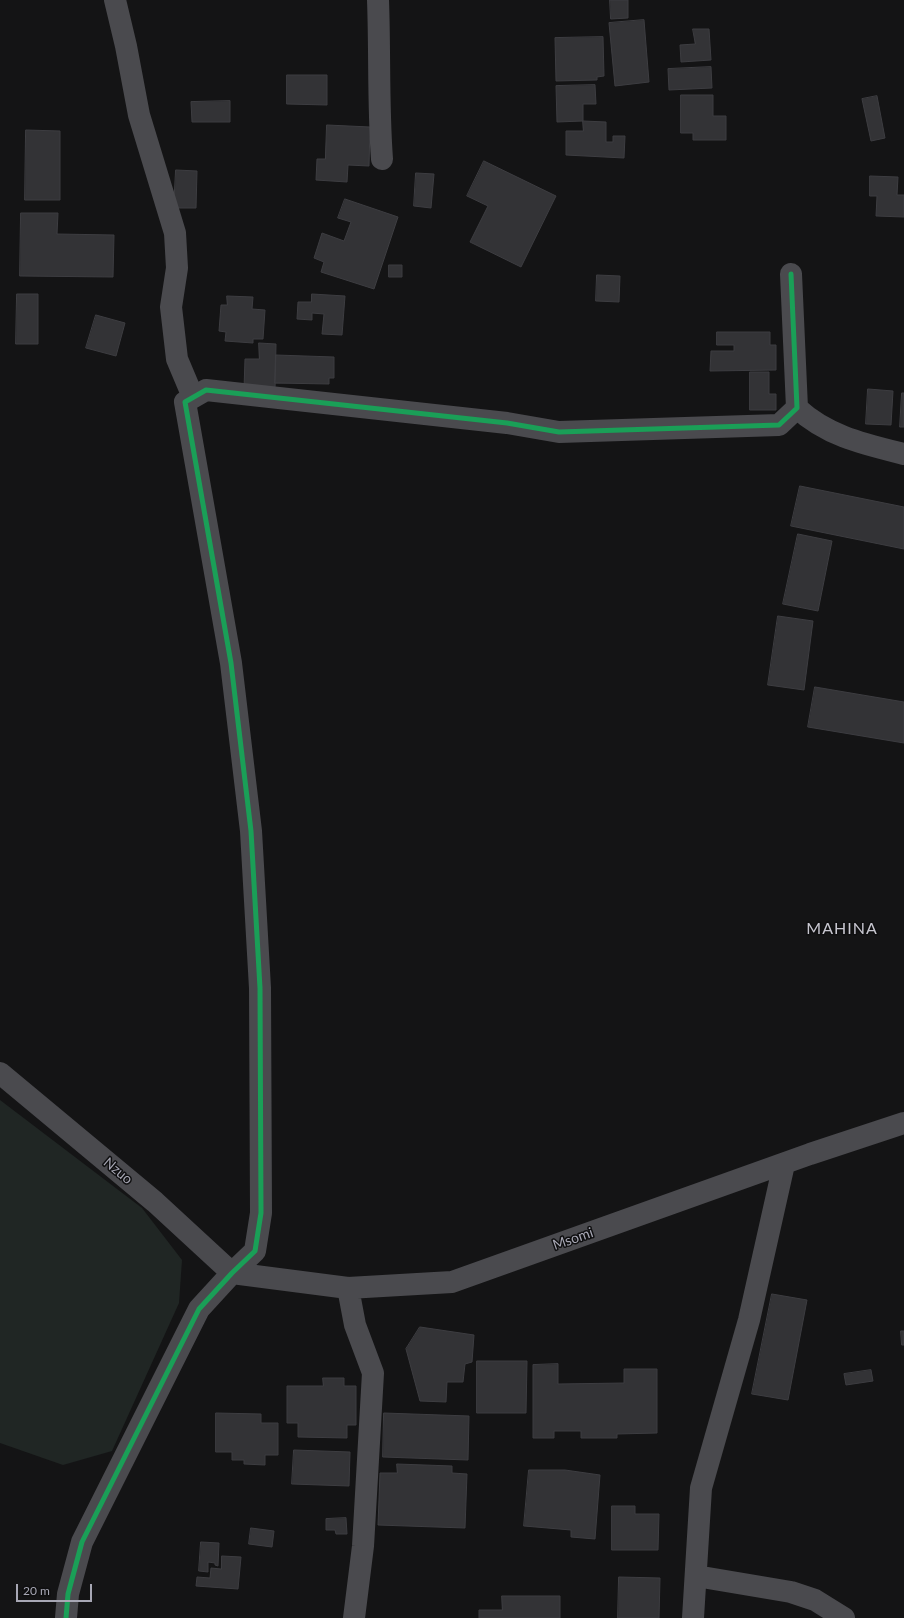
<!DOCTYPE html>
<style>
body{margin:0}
#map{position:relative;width:904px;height:1618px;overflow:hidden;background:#141415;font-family:Lato,sans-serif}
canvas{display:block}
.scale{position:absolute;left:16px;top:1584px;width:76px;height:18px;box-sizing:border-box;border:2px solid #a7a7b4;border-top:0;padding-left:5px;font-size:12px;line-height:14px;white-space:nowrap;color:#a7a7b4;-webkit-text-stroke:3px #0f0f10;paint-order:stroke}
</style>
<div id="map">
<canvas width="904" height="1618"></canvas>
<div class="scale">20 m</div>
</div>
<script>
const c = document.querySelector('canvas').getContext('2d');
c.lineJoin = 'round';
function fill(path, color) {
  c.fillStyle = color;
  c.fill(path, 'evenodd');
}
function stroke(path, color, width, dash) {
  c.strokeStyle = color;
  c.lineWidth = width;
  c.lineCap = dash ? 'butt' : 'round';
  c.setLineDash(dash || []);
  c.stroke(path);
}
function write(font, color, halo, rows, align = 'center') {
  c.font = font + ' Lato,sans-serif';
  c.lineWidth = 3;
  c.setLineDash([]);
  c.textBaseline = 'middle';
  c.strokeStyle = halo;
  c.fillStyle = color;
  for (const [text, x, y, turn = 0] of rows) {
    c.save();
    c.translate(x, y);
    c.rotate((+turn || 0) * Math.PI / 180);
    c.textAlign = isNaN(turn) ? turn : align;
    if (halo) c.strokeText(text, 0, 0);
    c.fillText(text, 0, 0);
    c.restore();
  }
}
fill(new Path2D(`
 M 0,1100 L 142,1208 L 182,1260 L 179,1303 L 112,1451 L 63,1465 L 0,1443 Z`), '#202624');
const building = new Path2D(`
 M 610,0 L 628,0 L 628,18 L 611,19 Z
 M 644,20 L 649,82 L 615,86 L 609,23 Z
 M 693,29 L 709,29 L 711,60 L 681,62 L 680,45 L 695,44 Z
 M 603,37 L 604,76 L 597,77 L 597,80 L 556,81 L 555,38 Z
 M 711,67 L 712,88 L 669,90 L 668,69 Z
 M 287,75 L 327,75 L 327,105 L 287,104 Z
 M 595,85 L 596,104 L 583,104 L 583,121 L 557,122 L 556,86 Z
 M 681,95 L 713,95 L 713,116 L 726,116 L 726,140 L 693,140 L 693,133 L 681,133 Z
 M 877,96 L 885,138 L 871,141 L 862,99 Z
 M 230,101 L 230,122 L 192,122 L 191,102 Z
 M 583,121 L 606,122 L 606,142 L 613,142 L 613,136 L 625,136 L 624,158 L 566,155 L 566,131 L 583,131 Z
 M 327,125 L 370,127 L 369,166 L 348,165 L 347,182 L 316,180 L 317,159 L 325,159 Z
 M 26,130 L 60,131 L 60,200 L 25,200 Z
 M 484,161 L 556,196 L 521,267 L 470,242 L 488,206 L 467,196 Z
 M 176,170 L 197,171 L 196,208 L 174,208 Z
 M 416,173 L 434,174 L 431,208 L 414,206 Z
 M 870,176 L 898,177 L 897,195 L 904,195 L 904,217 L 876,216 L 877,196 L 870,196 Z
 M 345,199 L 398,217 L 374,289 L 321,272 L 324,262 L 314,258 L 322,233 L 344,241 L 351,222 L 338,218 Z
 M 21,213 L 58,213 L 57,234 L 114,235 L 113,277 L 20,276 Z
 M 389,265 L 402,265 L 402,277 L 389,277 Z
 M 597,275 L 620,276 L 619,302 L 596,301 Z
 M 17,294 L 38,294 L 38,344 L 16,344 Z
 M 312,294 L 345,296 L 342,335 L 322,334 L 324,314 L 312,313 L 312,320 L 297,319 L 298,302 L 311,302 Z
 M 227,296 L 253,297 L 252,309 L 265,310 L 263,339 L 253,339 L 253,343 L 225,341 L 226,332 L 219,331 L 221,305 L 227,305 Z
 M 96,315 L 125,323 L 116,356 L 86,348 Z
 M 717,332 L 770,332 L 770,345 L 776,345 L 776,370 L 710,371 L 711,351 L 734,351 L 734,345 L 717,345 Z
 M 259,343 L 276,344 L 275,390 L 244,389 L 245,359 L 259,359 Z
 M 276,355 L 334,357 L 334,378 L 329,378 L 329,384 L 275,383 Z
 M 750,372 L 769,372 L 769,394 L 776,394 L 776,410 L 750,410 Z
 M 868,389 L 893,391 L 891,425 L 866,424 Z
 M 902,393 L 904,393 L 904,427 L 900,427 Z
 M 800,486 L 904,507 L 904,549 L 791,526 Z
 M 798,534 L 832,541 L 818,611 L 783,604 Z
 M 778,616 L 813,621 L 804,690 L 768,685 Z
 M 815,687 L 904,702 L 904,743 L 808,727 Z
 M 772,1294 L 807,1300 L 788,1400 L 752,1394 Z
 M 420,1327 L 474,1335 L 472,1362 L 465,1364 L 463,1382 L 447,1382 L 446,1402 L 420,1401 L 406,1349 Z
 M 901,1331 L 904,1331 L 904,1345 L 902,1345 Z
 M 477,1361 L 527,1361 L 526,1413 L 477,1413 Z
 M 558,1364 L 558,1384 L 624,1383 L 624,1369 L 657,1369 L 657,1433 L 617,1434 L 617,1438 L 581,1438 L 581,1431 L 554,1431 L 554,1438 L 533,1438 L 533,1365 Z
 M 871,1370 L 873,1381 L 846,1385 L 844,1374 Z
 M 323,1378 L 344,1378 L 344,1386 L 356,1386 L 356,1425 L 347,1425 L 347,1438 L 298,1437 L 298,1423 L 287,1423 L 287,1386 L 323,1386 Z
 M 216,1413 L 261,1414 L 261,1423 L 278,1423 L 278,1455 L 265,1455 L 265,1465 L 244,1464 L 244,1460 L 232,1460 L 232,1452 L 216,1452 Z
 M 384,1413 L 469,1416 L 468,1460 L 383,1457 Z
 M 294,1450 L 350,1452 L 349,1486 L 292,1484 Z
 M 397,1464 L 452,1466 L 452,1473 L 467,1474 L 465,1528 L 378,1525 L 380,1473 L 397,1473 Z
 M 529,1470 L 565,1470 L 600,1475 L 595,1539 L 571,1537 L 571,1530 L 524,1526 Z
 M 612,1506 L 635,1506 L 635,1514 L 659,1514 L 658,1550 L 612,1550 Z
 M 346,1518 L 347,1534 L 336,1534 L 335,1530 L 326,1530 L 326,1519 Z
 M 251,1528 L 274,1531 L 272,1547 L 249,1544 Z
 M 201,1542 L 219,1543 L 218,1566 L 215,1565 L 215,1563 L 208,1562 L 208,1572 L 199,1571 Z
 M 222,1556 L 241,1557 L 238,1589 L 196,1586 L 197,1577 L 210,1578 L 211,1568 L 221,1569 Z
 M 619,1577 L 660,1578 L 659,1618 L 618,1618 Z
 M 502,1596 L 560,1596 L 560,1618 L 479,1618 L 479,1610 L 502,1610 Z`);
fill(building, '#333336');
stroke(building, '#3d3d41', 1);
stroke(new Path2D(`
 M 115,0 L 126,46 L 139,115 L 175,233 L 177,268 L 171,307 L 177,359 L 193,397
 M 378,0 C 380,53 378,106 382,159
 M 797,408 C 827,436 864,444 904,454
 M 0,1073 L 155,1202 L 232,1273
 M 232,1273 L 348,1288 L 452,1282 L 810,1154 L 904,1123
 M 348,1288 L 355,1325 L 373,1373 L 363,1546 L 354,1618
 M 696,1576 L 791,1592 L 815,1600 L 844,1618
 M 66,1618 L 68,1594 L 82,1542 L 199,1309 L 232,1273 L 255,1251 L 261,1213 L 260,988 L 251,831 L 231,663 L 185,402 L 206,390 L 507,423 L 559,432 L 779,425 L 797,408 L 791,274
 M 693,1618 L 701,1488 L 749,1320 L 784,1164`), '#4a4a4e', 22);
stroke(new Path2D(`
 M 66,1618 L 68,1594 L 82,1542 L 199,1309 L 232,1273 L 255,1251 L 261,1213 L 260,988 L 251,831 L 231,663 L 185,402 L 206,390 L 507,423 L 559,432 L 779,425 L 797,408 L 791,274`), '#1a9f57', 5);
write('14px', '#a7a7b4', '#0f0f10', [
 ["Nzuo",118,1171,40],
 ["Msomi",573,1239,-19]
]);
c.letterSpacing = '1px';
write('16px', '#c8c7d0', '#0f0f10', [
 ["MAHINA",842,929]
]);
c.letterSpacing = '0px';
</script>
